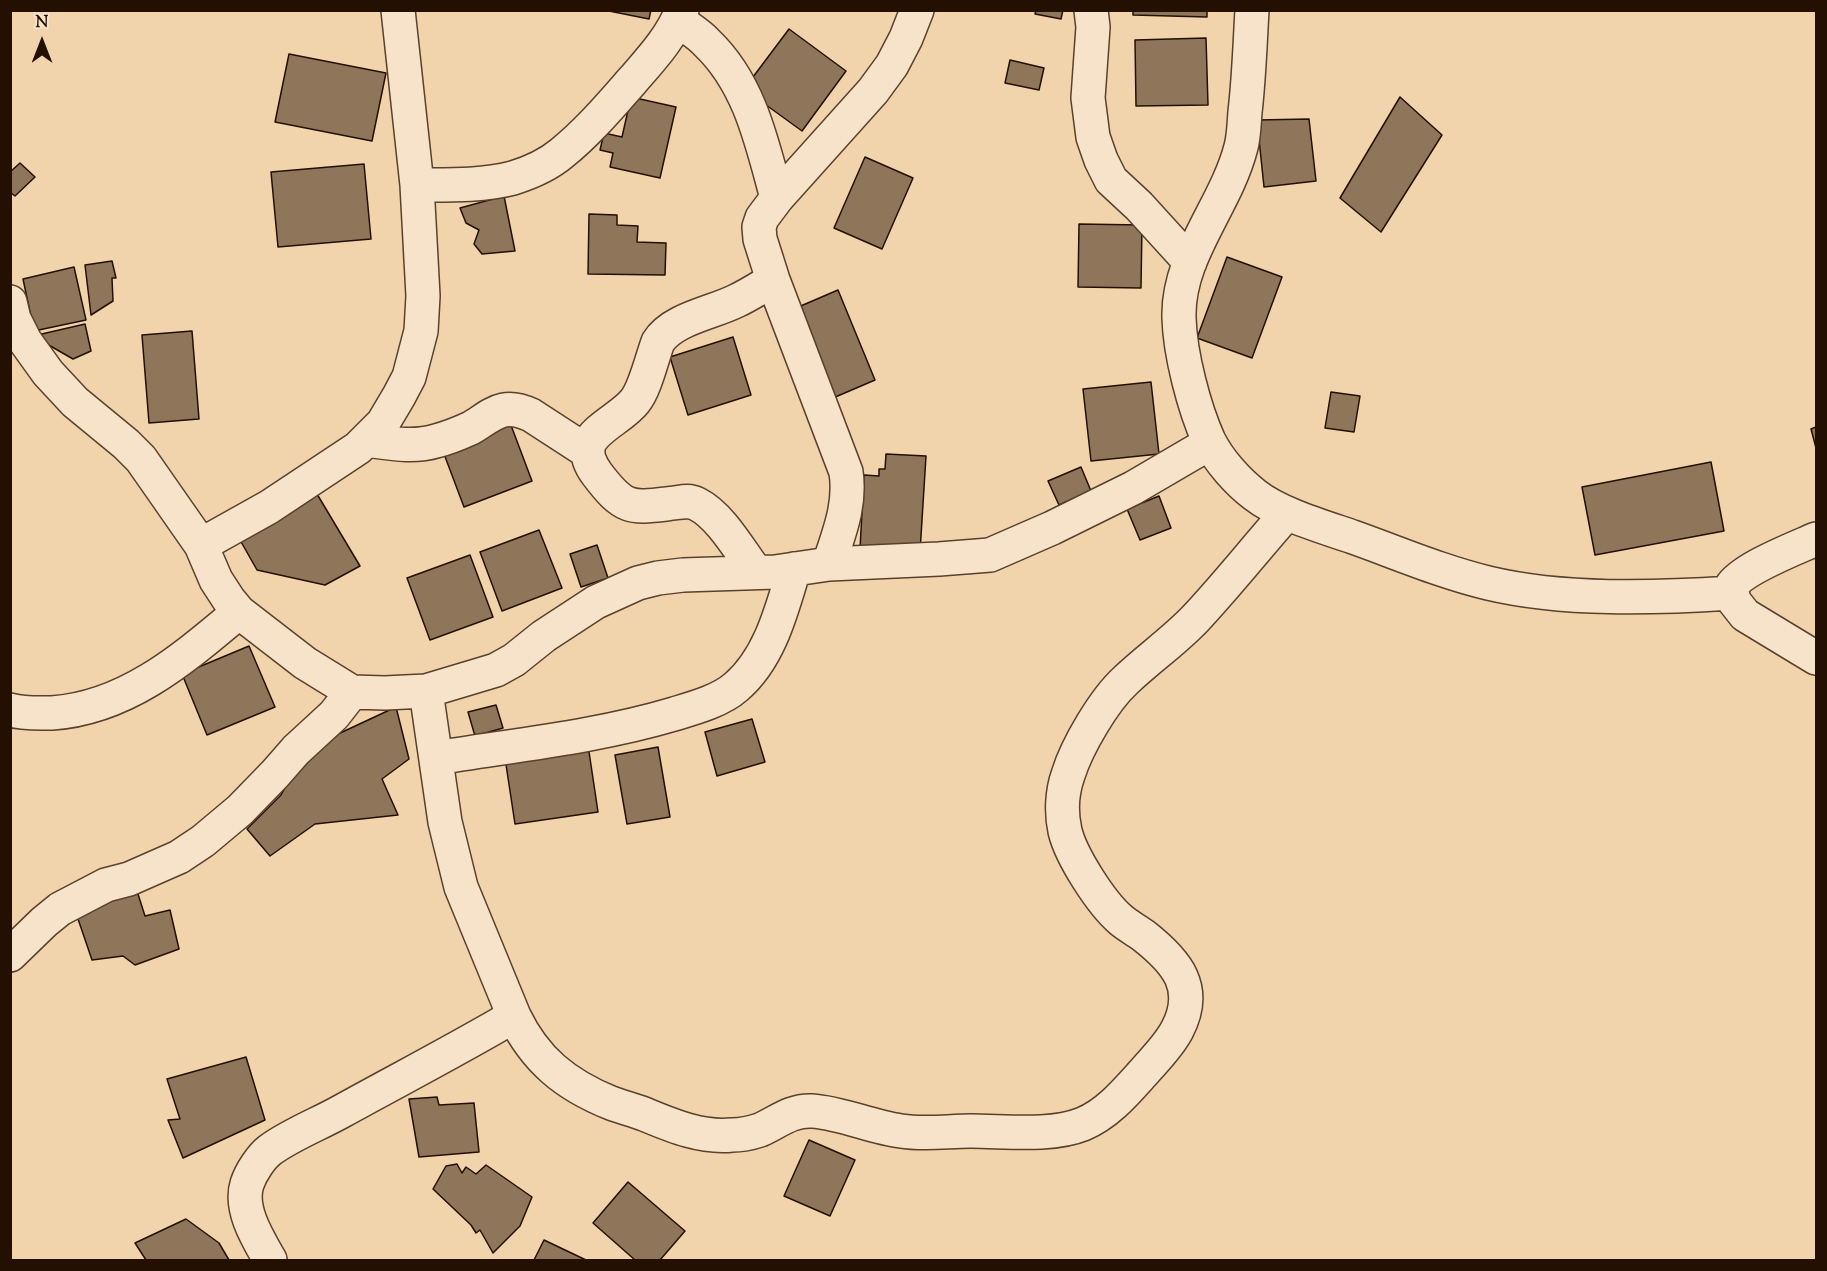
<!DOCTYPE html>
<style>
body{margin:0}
#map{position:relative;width:1827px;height:1271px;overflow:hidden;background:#f2d4ac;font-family:"Sorts Mill Goudy",serif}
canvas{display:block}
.frame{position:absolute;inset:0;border:12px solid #241003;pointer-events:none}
.north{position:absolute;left:12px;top:12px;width:60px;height:60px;-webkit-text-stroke:4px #f7e3c9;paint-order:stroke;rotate:0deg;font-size:16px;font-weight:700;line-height:24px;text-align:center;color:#241003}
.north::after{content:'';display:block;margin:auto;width:21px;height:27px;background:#241003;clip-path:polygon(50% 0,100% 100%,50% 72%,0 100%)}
</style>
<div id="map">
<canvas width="1827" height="1271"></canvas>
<div class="frame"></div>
<div class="north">N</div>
</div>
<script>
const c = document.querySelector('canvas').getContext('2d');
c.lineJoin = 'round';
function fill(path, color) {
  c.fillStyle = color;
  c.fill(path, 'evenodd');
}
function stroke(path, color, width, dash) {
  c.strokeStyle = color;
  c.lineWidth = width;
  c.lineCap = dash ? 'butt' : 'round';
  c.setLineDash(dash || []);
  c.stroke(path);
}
const building = new Path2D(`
 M 604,10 L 651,10 L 649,19 Z
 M 1036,10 L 1063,10 L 1061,19 L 1035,14 Z
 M 1133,10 L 1207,10 L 1207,17 L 1133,15 Z
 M 789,29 L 846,71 L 802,131 L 744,89 Z
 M 1206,38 L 1208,105 L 1136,106 L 1135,40 Z
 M 289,54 L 386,73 L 372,141 L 275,122 Z
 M 1010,60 L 1044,68 L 1039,90 L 1005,83 Z
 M 631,97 L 676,107 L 660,178 L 610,167 L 613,153 L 600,150 L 604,133 L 622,137 Z
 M 1400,97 L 1442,135 L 1381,232 L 1340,198 Z
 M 1309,119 L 1316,181 L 1264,187 L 1257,120 Z
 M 865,157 L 913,178 L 882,249 L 834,228 Z
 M 20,163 L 35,177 L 15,196 L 10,192 L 10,172 Z
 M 364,164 L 371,239 L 278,247 L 271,172 Z
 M 504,196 L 515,251 L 482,254 L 474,244 L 479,230 L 466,223 L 460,208 Z
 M 589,214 L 617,215 L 617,225 L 638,226 L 637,242 L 666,243 L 665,275 L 588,274 Z
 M 1079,224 L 1142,225 L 1141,288 L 1078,287 Z
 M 1227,257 L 1282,277 L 1252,358 L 1197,338 Z
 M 112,261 L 116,278 L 112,278 L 113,301 L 91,315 L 85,265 Z
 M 74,267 L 86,320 L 34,331 L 23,279 Z
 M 838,290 L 875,380 L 833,398 L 796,308 Z
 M 85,324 L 91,351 L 73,359 L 33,336 Z
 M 192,331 L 199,419 L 149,423 L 142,335 Z
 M 733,337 L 751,395 L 688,415 L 670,357 Z
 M 1151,382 L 1159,454 L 1091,461 L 1083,389 Z
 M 1331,392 L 1360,396 L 1354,432 L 1325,428 Z
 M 509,420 L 532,481 L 464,507 L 441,446 Z
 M 1816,427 L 1816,448 L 1811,429 Z
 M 886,454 L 926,456 L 920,552 L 860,549 L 864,475 L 879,476 L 879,469 L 885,469 Z
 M 1711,462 L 1724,531 L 1595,555 L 1582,487 Z
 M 1081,467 L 1091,491 L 1059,505 L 1048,481 Z
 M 317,494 L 360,566 L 325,585 L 257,570 L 240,540 Z
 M 1159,496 L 1171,528 L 1140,540 L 1127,509 Z
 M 539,530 L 562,588 L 502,611 L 480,552 Z
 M 597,545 L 608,578 L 581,587 L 570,554 Z
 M 470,555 L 493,617 L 430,640 L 407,578 Z
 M 249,646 L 275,707 L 207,735 L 182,674 Z
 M 496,705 L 503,728 L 475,736 L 468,712 Z
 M 396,707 L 409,759 L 382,779 L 398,815 L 315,824 L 270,856 L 247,829 L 281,795 L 308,748 Z
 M 752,719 L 765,762 L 717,776 L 705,732 Z
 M 588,745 L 598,812 L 515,824 L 505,758 Z
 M 658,747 L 670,817 L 627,824 L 615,755 Z
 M 138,894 L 145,916 L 170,910 L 179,949 L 135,965 L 123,956 L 92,960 L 76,913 L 115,899 Z
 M 246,1057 L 265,1120 L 183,1158 L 168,1120 L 180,1119 L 167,1079 Z
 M 437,1097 L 439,1105 L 474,1103 L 479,1152 L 419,1157 L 409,1099 Z
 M 809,1140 L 855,1160 L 830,1216 L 784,1196 Z
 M 457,1164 L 462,1173 L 466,1167 L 476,1174 L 486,1165 L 532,1197 L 520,1226 L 493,1253 L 480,1230 L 476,1233 L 471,1225 L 433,1189 L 446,1166 Z
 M 628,1182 L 685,1231 L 660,1260 L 635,1260 L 593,1223 Z
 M 186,1219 L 219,1243 L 229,1260 L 146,1260 L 135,1243 Z
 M 544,1240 L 586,1260 L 534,1260 Z`);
fill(building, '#8f765b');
stroke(building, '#241003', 1.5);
const street = new Path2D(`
 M 1091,10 L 1093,27 L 1088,98 L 1093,137 L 1101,160 L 1111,180 L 1139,206 L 1190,262
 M 1252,10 C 1250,44 1249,78 1245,112 C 1244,124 1244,136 1241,147 C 1226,206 1177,256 1179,318 C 1180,354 1194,408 1209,441 C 1219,461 1238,482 1255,495 C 1279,514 1324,527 1353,537 C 1398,553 1442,572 1488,583 C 1563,601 1655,598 1731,593
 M 678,20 C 688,28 699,34 707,43 C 750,84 762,143 777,198
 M 417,185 C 448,185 483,186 513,178 C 529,173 549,164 562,153 C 588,132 610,106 632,81 C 651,59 671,38 682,10
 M 10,302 L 14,319 L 25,341 L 48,373 L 75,402 L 126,444 L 141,459 L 201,545 L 216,580 L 229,600 L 239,612 L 305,663 L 352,692 L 385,693 L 426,691 L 496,670 L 514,660 L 544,636 L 596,602 L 638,583 L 658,578 L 683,575 L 775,572 L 829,564 L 939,559 L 990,555 L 1052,528 L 1133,488 L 1210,443
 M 366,440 C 389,443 413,448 436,441 C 448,438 460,433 471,428 C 494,414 503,402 531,415 L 588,452
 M 1816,539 C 1796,548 1741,569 1731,587 L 1734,601 L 1745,615 L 1816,658
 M 201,545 L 269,507 L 358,448 L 383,423 L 399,396 L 409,377 L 421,331 L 423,296 L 417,185 L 398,10
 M 829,564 C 839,533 851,505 846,472 L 773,280 L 760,239 L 759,227 L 762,218 L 777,198 L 873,91 L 892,65 L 906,38 L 917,10
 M 756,572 C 740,551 721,516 697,504 C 689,500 682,502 674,503 C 631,508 625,511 597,474 C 591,466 585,454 589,444 C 595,428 624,416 635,401 C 645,389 652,358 658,342 C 672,319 712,313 736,301 C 749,295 761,287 773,280
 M 10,710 C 24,714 38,713 52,713 C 127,708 184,658 239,612
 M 436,758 C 515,745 597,737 674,714 C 694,708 720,701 736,687 C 770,658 782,609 794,569
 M 10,955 L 44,922 L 60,909 L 106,885 L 129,879 L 179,857 L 203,841 L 240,810 L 275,774 L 296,750 L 334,715 L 352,692
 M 514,1016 C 535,1060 566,1085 611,1103 C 622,1107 633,1110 644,1114 C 673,1126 701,1138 732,1135 C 741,1135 751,1133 760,1130 C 778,1122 791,1110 812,1111 C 842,1113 871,1127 901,1131 C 925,1135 948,1131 971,1131 C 1005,1131 1051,1137 1083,1124 C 1107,1114 1125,1093 1142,1074 C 1154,1060 1168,1047 1177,1030 C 1199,988 1177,962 1144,936 C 1136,930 1128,926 1121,920 C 1101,903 1071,856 1065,831 C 1061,813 1062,792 1068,775 C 1077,746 1104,700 1126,680 C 1148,659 1174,641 1195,619 C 1227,585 1256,548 1287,513
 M 270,1260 C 258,1239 239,1209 247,1184 C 251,1172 261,1157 270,1150 C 292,1134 319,1124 342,1111 C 400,1079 458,1049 514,1016 L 461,887 L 445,822 L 426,691`);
stroke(street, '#58412d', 36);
stroke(street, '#f7e3c9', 33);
</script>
